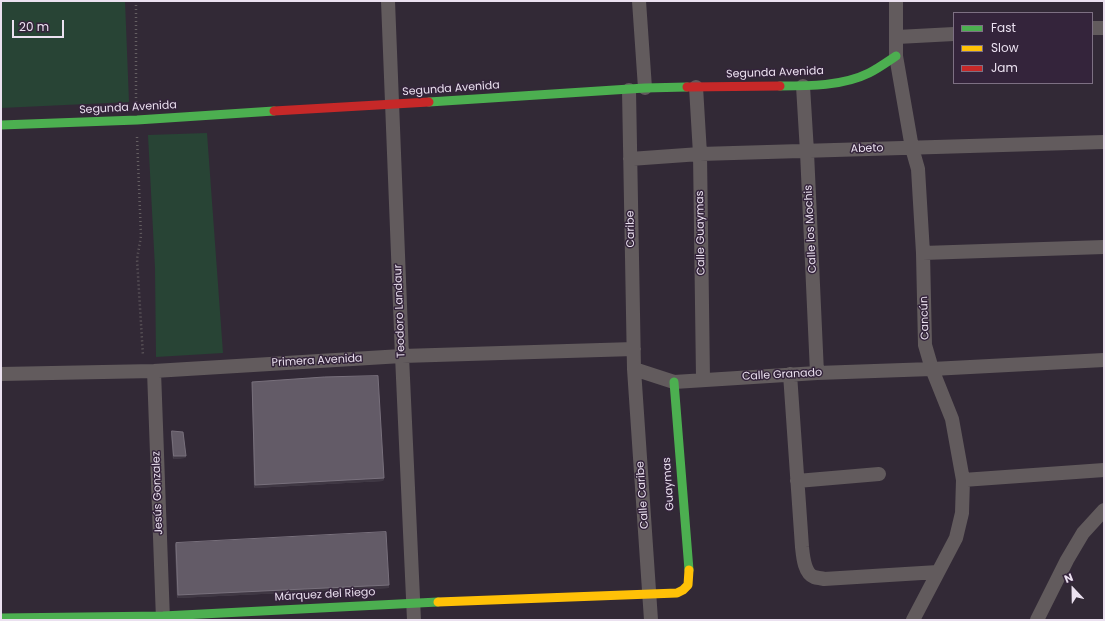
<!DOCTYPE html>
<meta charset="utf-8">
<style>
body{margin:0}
#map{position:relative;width:1105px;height:621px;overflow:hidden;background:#322936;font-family:Poppins,sans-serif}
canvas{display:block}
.frame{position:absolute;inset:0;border:2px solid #ebe1f0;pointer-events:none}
.legend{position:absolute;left:953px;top:12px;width:140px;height:72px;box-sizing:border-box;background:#34243b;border:1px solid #7d7083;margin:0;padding:5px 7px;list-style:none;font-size:12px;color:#ebe1f0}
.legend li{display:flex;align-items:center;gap:8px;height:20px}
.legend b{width:20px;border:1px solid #7d7083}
.north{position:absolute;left:1053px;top:569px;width:40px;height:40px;-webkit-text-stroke:3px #34243b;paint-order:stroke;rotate:338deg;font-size:11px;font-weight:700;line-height:16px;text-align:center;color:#ebe1f0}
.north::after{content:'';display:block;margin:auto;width:14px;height:18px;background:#ebe1f0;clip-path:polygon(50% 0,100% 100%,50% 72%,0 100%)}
.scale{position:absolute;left:12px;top:20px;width:52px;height:18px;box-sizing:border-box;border:2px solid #ebe1f0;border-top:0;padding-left:5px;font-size:12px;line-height:14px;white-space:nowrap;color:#ebe1f0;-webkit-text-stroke:3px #34243b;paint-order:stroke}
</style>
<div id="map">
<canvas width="1105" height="621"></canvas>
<div class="frame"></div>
<ul class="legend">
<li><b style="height:5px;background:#4caf50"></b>Fast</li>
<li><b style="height:5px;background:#ffc107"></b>Slow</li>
<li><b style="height:5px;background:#c62828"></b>Jam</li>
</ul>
<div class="north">N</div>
<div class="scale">20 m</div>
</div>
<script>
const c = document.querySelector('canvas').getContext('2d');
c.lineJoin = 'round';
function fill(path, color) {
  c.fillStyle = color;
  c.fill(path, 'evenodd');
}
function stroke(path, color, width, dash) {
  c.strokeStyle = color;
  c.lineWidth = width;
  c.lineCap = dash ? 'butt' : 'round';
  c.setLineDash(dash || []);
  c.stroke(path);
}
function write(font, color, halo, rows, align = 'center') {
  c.font = font + ' Poppins,sans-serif';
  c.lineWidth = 3;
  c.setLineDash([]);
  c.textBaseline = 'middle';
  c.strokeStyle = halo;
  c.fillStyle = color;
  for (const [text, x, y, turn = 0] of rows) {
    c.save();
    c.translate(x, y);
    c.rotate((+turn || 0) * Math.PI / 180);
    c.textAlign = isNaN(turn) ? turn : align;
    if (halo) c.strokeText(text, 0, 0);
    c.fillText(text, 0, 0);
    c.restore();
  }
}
fill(new Path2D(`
 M 1,1 L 125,1 L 129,102 L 1,108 Z
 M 207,133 L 223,353 L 156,357 L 155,268 L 148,135 Z`), '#284435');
stroke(new Path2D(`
 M 136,102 L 136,1
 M 137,137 L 141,236 L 137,259 L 143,356`), '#655f62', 2.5, [1, 3]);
stroke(new Path2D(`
 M 388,1 L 402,356 L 414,620
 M 639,1 L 645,88
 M 896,1 L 896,56 L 912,148 L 918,169 L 923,253 L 925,345 L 932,369 L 952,419 L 963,480 L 962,513 L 956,538 L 913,620
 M 1092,28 L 1104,28
 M 897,37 L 954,34
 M 803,86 L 807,152 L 817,373
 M 696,87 L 700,154 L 703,379
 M 629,90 L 634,369 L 651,620
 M 630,159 L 700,154 L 1104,142
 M 923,253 L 1104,247
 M 634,369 L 674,382 L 817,373 L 932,369 L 1104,360
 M 154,371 L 163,620
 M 1,374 L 154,371 L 402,356 L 634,349
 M 790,374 L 802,547 C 803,556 804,573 814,577 C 817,578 821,578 824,579 L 938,572
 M 963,480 L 1104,470
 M 797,481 L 879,474
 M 1037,620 L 1067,560 L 1083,533 L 1104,510`), '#625b5d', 14);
stroke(new Path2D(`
 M 780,86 C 809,86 843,86 869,73 C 879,68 887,62 896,56
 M 429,102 L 645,88 L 687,87
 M 1,125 L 137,120 L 274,111
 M 674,382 L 689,570
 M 1,618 L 163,616 L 438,602`), '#4caf50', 9);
stroke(new Path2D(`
 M 438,602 L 677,593 L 683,590 L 688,585 L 689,570`), '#ffc107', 9);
stroke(new Path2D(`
 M 687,87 L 780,86
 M 274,111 L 429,102`), '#c62828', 9);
fill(new Path2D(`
 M 252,382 L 384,478 L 383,481 L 254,488 L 252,384 Z
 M 172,431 L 186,456 L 185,458 L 173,459 L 171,434 Z
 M 176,543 L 389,585 L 389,588 L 177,598 L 175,545 Z`), '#524b57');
fill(new Path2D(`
 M 174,456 L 186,456 L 185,458 L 173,459 Z
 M 384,478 L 383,481 L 254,488 L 255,485 Z
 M 389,585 L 389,588 L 177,598 L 178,595 Z`), '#3f3743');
const building = new Path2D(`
 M 378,376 L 384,478 L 255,485 L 252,382 L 324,377 Z
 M 172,431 L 183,432 L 186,456 L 174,456 Z
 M 386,532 L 389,585 L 178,595 L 176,543 Z`);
fill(building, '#635b67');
stroke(building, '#78707c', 1);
write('11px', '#ebe1f0', '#34243b', [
 ["Segunda Avenida",775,73,-2],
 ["Segunda Avenida",451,89,-4],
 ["Segunda Avenida",128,108,-3],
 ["Abeto",867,149,-2],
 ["Caribe",631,229,-91],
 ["Calle los Mochis",811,229,-93],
 ["Calle Guaymas",701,233,-91],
 ["Teodoro Landaur",400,311,-92],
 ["Cancún",925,318,-92],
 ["Primera Avenida",317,361,-3],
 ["Calle Granado",782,375,-3],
 ["Guaymas",669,484,-94],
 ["Jesús Gonzalez",158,493,-92],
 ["Calle Caribe",643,495,-94],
 ["Márquez del Riego",325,595,-3]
]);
</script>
